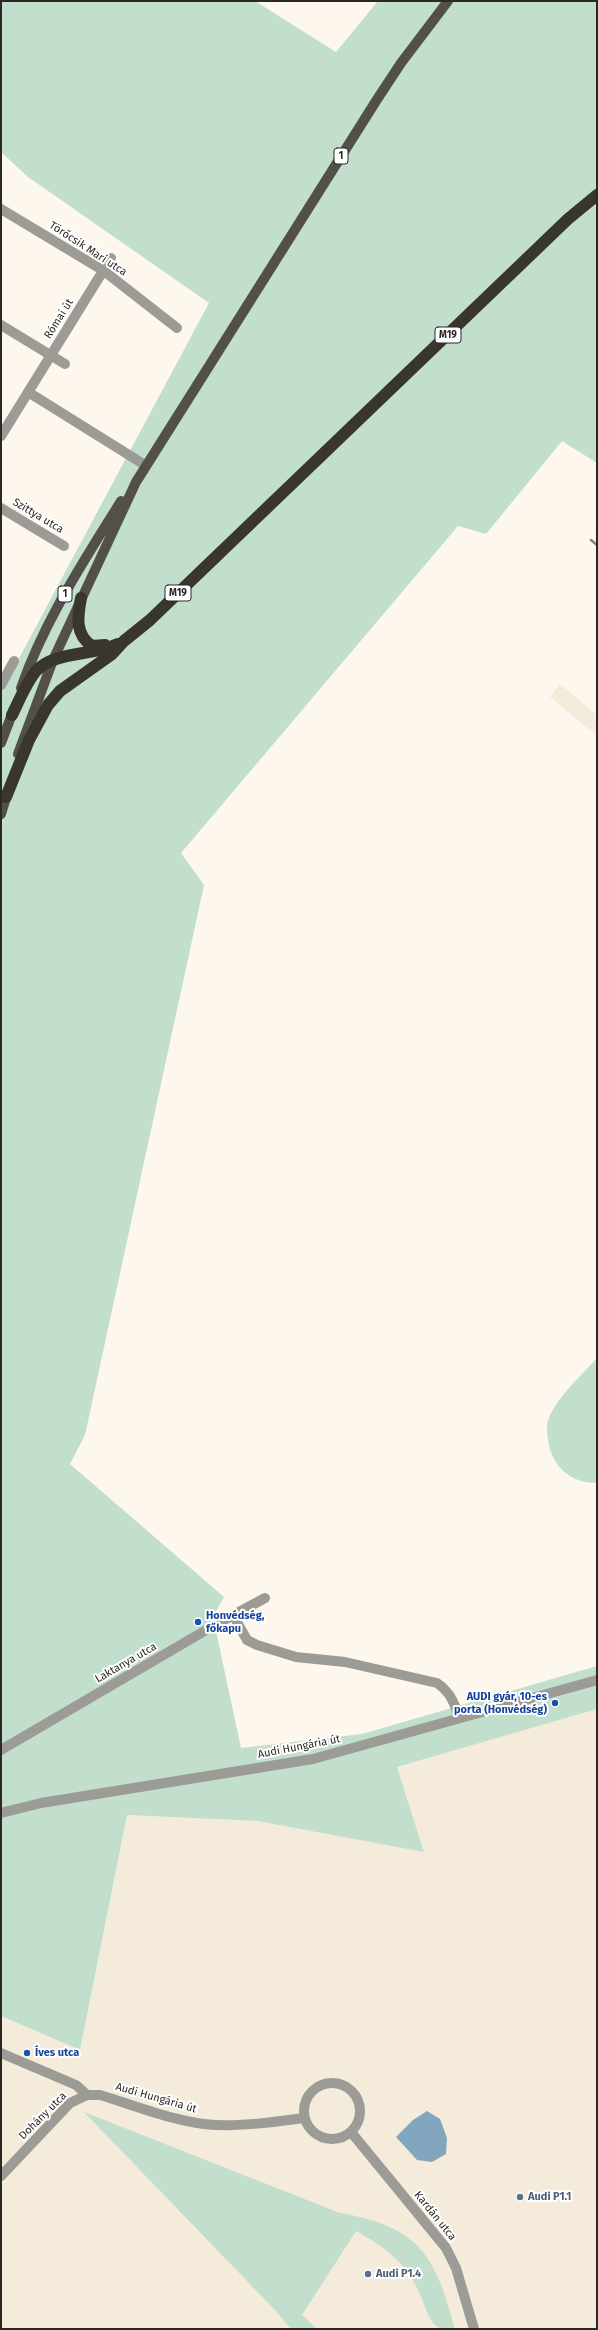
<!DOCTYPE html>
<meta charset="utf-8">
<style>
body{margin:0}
#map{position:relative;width:598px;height:2330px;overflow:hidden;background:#fdf7ed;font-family:"Fira Sans",sans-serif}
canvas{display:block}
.frame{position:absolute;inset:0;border:2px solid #2b2925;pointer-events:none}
</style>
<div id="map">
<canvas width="598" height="2330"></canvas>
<div class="frame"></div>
</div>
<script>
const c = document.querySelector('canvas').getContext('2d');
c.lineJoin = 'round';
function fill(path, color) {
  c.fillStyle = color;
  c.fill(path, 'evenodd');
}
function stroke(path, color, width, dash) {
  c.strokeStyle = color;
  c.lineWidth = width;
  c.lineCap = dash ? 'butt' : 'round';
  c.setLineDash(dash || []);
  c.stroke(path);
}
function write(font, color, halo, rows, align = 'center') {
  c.font = font + ' "Fira Sans",sans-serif';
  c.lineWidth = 4;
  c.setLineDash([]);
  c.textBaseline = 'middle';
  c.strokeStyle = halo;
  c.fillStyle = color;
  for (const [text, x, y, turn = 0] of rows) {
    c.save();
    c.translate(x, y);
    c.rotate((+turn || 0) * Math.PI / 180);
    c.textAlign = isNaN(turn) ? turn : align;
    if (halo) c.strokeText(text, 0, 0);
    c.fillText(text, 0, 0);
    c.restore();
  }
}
fill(new Path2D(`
 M 560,684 L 597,715 L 597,736 L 550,697 Z
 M 597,1709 L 597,2329 L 1,2329 L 1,2016 L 80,2050 L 127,1815 L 257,1821 L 424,1852 L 397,1767 Z`), '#f4ebda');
fill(new Path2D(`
 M 1,1 L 255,1 L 336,52 L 378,1 L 597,1 L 597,463 L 562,441 L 486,534 L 458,526 L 181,853 L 204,885 L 85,1435 L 70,1464 L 224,1597 L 213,1617 L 241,1748 L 362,1734 L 597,1666 L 597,1709 L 397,1767 L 424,1852 L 257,1821 L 127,1815 L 80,2050 L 1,2016 L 1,692 L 209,303 L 28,177 L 1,152 Z
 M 597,1358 L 597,1483 C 570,1483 551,1466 548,1439 C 547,1433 546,1424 549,1418 C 557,1397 583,1374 597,1358 Z
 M 84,2112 L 340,2213 C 420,2227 435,2255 455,2329 C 447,2329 441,2330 435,2325 C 427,2318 424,2301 419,2292 C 405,2262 385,2247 356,2231 L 302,2315 L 317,2329 L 291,2329 L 274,2309 Z`), '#c2decd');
fill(new Path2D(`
 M 427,2111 L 440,2119 L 447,2138 L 446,2154 L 432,2162 L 417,2160 L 396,2137 L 413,2120 Z`), '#81a6be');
stroke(new Path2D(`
 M 1,209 L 104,271 L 177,328
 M 1,325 L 65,364
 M 28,392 L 145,465
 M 1,436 L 111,258
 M 1,508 L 64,546
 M 1,685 L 14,661
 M 233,1615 L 247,1640 L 257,1645 L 296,1657 L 345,1662 L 437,1683 C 450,1692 454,1702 459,1717
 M 1,1750 L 213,1626 L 265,1598
 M 1,1813 L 41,1803 L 313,1759 L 597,1680
 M 1,2053 L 76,2085 L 87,2095
 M304 2111a28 28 0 1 1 56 0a28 28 0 1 1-56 0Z
 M 351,2132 L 446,2248 L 456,2268 L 474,2329
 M 1,2176 L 70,2103 L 87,2095 L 100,2095 C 137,2106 177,2123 216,2125 C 245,2126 275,2122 304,2118`), '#9c9b96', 10);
stroke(new Path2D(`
 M 21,688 C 44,621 84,561 121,501
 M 1,743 L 14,709
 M 18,754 L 53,660 L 136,482 L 376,101 L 401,63 L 448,1
 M 1,814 L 8,791`), '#525048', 10);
stroke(new Path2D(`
 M 81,598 C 78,615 74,634 92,646 L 105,645
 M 12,715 C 19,701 26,683 36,671 C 54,651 93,656 118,644
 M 6,797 L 29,740 L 48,705 L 60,691 L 112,654 L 124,641 L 150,620 L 568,219 L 597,195`), '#39362e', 12);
stroke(new Path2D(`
 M 597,533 L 597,534
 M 591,540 L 597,545`), '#848079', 2.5);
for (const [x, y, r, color] of [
 [198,1622,4,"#1a4fb4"],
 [555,1703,4,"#1a4fb4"],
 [27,2053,4,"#1a4fb4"],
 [520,2197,4,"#5c6f8a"],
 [368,2274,4,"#5c6f8a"]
]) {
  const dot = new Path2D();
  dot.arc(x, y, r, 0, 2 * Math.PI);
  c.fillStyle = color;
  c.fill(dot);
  stroke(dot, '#fff', 1.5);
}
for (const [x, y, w] of [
 [341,156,14],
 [448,335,26],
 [178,593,26],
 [65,594,14]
]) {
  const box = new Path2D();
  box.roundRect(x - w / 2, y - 8, w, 16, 3);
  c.fillStyle = '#fff';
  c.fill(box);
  stroke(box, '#2b2925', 1);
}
write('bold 10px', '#2b2925', null, [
 ["1",341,156],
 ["M19",448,335],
 ["M19",178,593],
 ["1",65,594]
]);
write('11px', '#2b2925', '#fff', [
 ["Törőcsik Mari utca",88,249,33],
 ["Római út",59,319,-58],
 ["Szittya utca",38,516,31],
 ["Laktanya utca",126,1663,-30],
 ["Audi Hungária út",299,1747,-11],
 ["Audi Hungária út",156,2098,16],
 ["Dohány utca",43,2116,-45],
 ["Kardán utca",435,2216,51]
]);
write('bold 11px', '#164399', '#fff', [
 ["Honvédség,",206,1616],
 ["főkapu",206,1629],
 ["AUDI gyár, 10-es",547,1697,"right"],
 ["porta (Honvédség)",547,1710,"right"],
 ["Íves utca",35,2053]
], 'left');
write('bold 11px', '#4e5e75', '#fff', [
 ["Audi P1.1",528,2197],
 ["Audi P1.4",376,2274]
], 'left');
</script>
